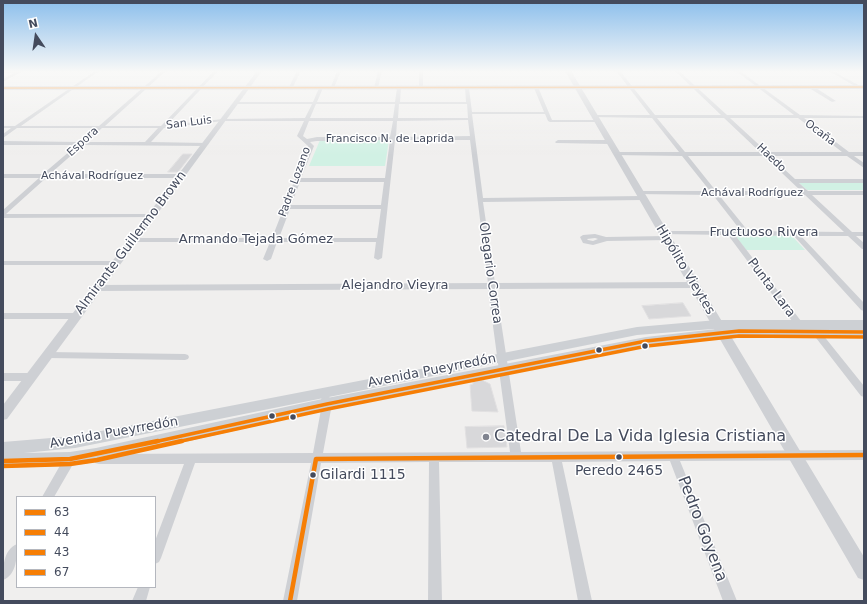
<!DOCTYPE html>
<meta charset="utf-8">
<style>
body{margin:0}
#map{position:relative;width:867px;height:604px;overflow:hidden;background:#f0efee;font-family:"DejaVu Sans",sans-serif}
canvas{display:block}
.frame{position:absolute;inset:0;border:4px solid #444b5d;pointer-events:none}
.legend{position:absolute;left:16px;top:496px;width:140px;height:92px;box-sizing:border-box;background:#fff;border:1px solid #b4b7be;margin:0;padding:5px 7px;list-style:none;font-size:12px;color:#444b5d}
.legend li{display:flex;align-items:center;gap:8px;height:20px}
.legend b{width:20px;border:1px solid #b4b7be}
.north{position:absolute;left:16px;top:16px;width:40px;height:40px;-webkit-text-stroke:3px #fff;paint-order:stroke;rotate:347deg;font-size:11px;font-weight:700;line-height:16px;text-align:center;color:#444b5d}
.north::after{content:'';display:block;margin:auto;width:14px;height:18px;background:#444b5d;clip-path:polygon(50% 0,100% 100%,50% 72%,0 100%)}
</style>
<div id="map">
<canvas width="867" height="604"></canvas>
<div class="frame"></div>
<ul class="legend">
<li><b style="height:5px;background:#f67e05"></b>63</li>
<li><b style="height:5px;background:#f67e05"></b>44</li>
<li><b style="height:5px;background:#f67e05"></b>43</li>
<li><b style="height:5px;background:#f67e05"></b>67</li>
</ul>
<div class="north">N</div>
</div>
<script>
const c = document.querySelector('canvas').getContext('2d');
c.lineJoin = 'round';
function fill(path, color) {
  c.fillStyle = color;
  c.fill(path, 'evenodd');
}
function stroke(path, color, width, dash) {
  c.strokeStyle = color;
  c.lineWidth = width;
  c.lineCap = dash ? 'butt' : 'round';
  c.setLineDash(dash || []);
  c.stroke(path);
}
function write(font, color, halo, rows, align = 'center') {
  c.font = font + ' "DejaVu Sans",sans-serif';
  c.lineWidth = 3;
  c.setLineDash([]);
  c.textBaseline = 'middle';
  c.strokeStyle = halo;
  c.fillStyle = color;
  for (const [text, x, y, turn = 0] of rows) {
    c.save();
    c.translate(x, y);
    c.rotate((+turn || 0) * Math.PI / 180);
    c.textAlign = isNaN(turn) ? turn : align;
    if (halo) c.strokeText(text, 0, 0);
    c.fillText(text, 0, 0);
    c.restore();
  }
}
fill(new Path2D(`
 M 320,140 L 389,140 L 385,166 L 309,166 Z
 M 798,182 L 864,182 L 864,190 L 807,190 Z
 M 735,235 L 792,236 L 805,250 L 746,250 Z`), '#d1f1e4');
const building = new Path2D(`
 M 183,154 L 192,154 L 178,172 L 168,172 Z
 M 683,303 L 691,316 L 649,319 L 642,306 Z
 M 482,380 L 490,384 L 498,412 L 472,411 L 470,385 L 473,384 L 473,382 Z
 M 504,426 L 507,447 L 467,448 L 465,427 Z`);
fill(building, '#d8d8da');
stroke(building, '#e1e0e1', 1);
fill(new Path2D(`
 M 3,71 L 23,71 L 3,82 L 3,79 L 14,73 L 3,73 Z
 M 95,71 L 99,71 L 21,126 L 99,126 L 162,71 L 166,71 L 105,126 L 161,126 L 214,71 L 218,71 L 167,125 L 223,119 L 305,118 L 312,104 L 236,104 L 234,103 L 236,102 L 313,102 L 319,88 L 321,87 L 323,88 L 317,102 L 395,102 L 397,88 L 399,87 L 401,88 L 400,102 L 466,102 L 465,88 L 467,87 L 469,88 L 472,112 L 544,112 L 534,88 L 538,87 L 552,120 L 597,120 L 599,121 L 597,122 L 550,122 L 548,121 L 545,114 L 472,114 L 483,198 L 642,196 L 645,198 L 642,200 L 483,202 L 495,283 L 694,282 L 698,285 L 694,288 L 496,289 L 521,452 L 864,450 L 864,460 L 680,461 L 737,601 L 723,601 L 670,461 L 562,462 L 592,601 L 578,601 L 552,462 L 439,462 L 442,601 L 428,601 L 429,462 L 321,463 L 297,601 L 283,601 L 311,463 L 195,463 L 161,558 L 159,562 L 155,564 L 155,541 L 184,464 L 99,464 L 95,463 L 94,459 L 95,455 L 99,454 L 313,453 L 322,404 L 321,399 L 323,396 L 326,395 L 329,396 L 332,404 L 323,453 L 510,452 L 488,289 L 97,291 L 93,288 L 97,285 L 488,283 L 470,140 L 395,140 L 382,258 L 378,260 L 374,258 L 376,242 L 277,242 L 271,259 L 267,261 L 263,259 L 270,242 L 132,242 L 129,240 L 132,238 L 272,238 L 308,146 L 297,136 L 304,121 L 223,121 L 164,128 L 151,142 L 207,143 L 207,145 L 205,146 L 83,145 L 50,174 L 180,174 L 183,176 L 180,178 L 46,178 L 6,214 L 152,214 L 153,215 L 150,217 L 3,218 L 3,210 L 39,178 L 3,178 L 3,174 L 43,174 L 77,145 L 3,145 L 3,141 L 81,142 L 96,128 L 17,128 L 3,138 L 3,134 L 11,128 L 3,128 L 3,126 L 15,126 ZM 316,104 L 395,104 L 393,118 L 310,118 ZM 399,104 L 467,104 L 468,118 L 398,118 ZM 468,120 L 470,136 L 396,137 L 397,121 ZM 309,121 L 393,121 L 390,137 L 317,137 L 307,139 L 303,136 ZM 102,128 L 158,128 L 145,142 L 87,142 ZM 390,140 L 385,178 L 301,178 L 314,146 L 310,142 L 317,141 ZM 300,182 L 384,182 L 381,205 L 291,205 ZM 290,209 L 381,209 L 377,238 L 279,238 Z
 M 297,71 L 301,71 L 292,89 L 288,89 Z
 M 337,71 L 341,71 L 334,88 L 330,89 Z
 M 378,71 L 382,71 L 378,88 L 376,89 L 374,88 Z
 M 419,71 L 423,71 L 423,88 L 421,89 L 419,88 Z
 M 616,71 L 620,71 L 655,115 L 721,115 L 675,71 L 679,71 L 727,115 L 794,115 L 736,71 L 740,71 L 800,115 L 864,116 L 864,118 L 804,118 L 849,152 L 864,152 L 864,156 L 854,156 L 864,163 L 864,168 L 847,156 L 770,156 L 795,179 L 864,179 L 864,183 L 799,183 L 808,191 L 864,191 L 864,195 L 812,195 L 852,232 L 864,232 L 864,236 L 856,236 L 864,243 L 864,249 L 862,249 L 848,236 L 801,236 L 864,303 L 864,311 L 861,310 L 794,236 L 735,235 L 801,321 L 802,323 L 801,325 L 795,325 L 728,235 L 661,234 L 661,232 L 663,231 L 741,231 L 713,195 L 637,194 L 637,192 L 639,191 L 710,191 L 682,156 L 614,155 L 614,153 L 616,152 L 679,152 L 652,118 L 592,117 L 592,115 L 650,115 ZM 657,118 L 724,118 L 760,152 L 685,152 ZM 730,118 L 798,118 L 842,152 L 767,152 ZM 688,156 L 764,156 L 801,191 L 716,191 ZM 719,195 L 805,195 L 844,232 L 748,231 Z
 M 829,71 L 833,71 L 862,87 L 858,88 Z
 M 809,86 L 813,86 L 836,101 L 832,102 L 809,88 Z
 M 558,140 L 609,140 L 612,142 L 609,144 L 556,143 L 555,142 Z
 M 595,234 L 606,237 L 667,236 L 670,238 L 667,240 L 607,241 L 593,245 L 583,243 L 580,237 L 583,235 ZM 595,238 L 598,239 L 593,241 L 588,240 L 587,239 Z
 M 3,261 L 115,261 L 119,263 L 115,265 L 3,265 Z
 M 3,313 L 76,313 L 80,316 L 76,319 L 3,319 Z
 M 816,329 L 819,330 L 864,386 L 864,397 L 861,396 L 813,334 L 812,332 L 813,330 Z
 M 48,352 L 185,354 L 188,355 L 189,357 L 188,359 L 185,360 L 48,358 L 45,357 L 44,355 L 45,353 Z
 M 3,373 L 31,373 L 34,374 L 36,377 L 34,380 L 31,381 L 3,381 Z
 M 71,454 L 75,455 L 76,459 L 54,497 L 42,497 L 66,455 Z
 M 17,544 C 17,556 17,575 3,580 C 3,568 3,550 17,544 Z
 M 138,587 L 150,587 L 146,601 L 132,601 Z`), '#ced0d4');
fill(new Path2D(`
 M 257,71 L 262,71 L 7,419 L 3,420 L 3,405 Z
 M 565,71 L 571,71 L 864,557 L 864,580 L 858,578 Z`), '#ced0d4');
fill(new Path2D(`
 M 717,320 L 864,320 L 864,336 L 739,335 L 646,345 L 327,410 L 96,462 L 70,466 L 3,468 L 3,442 L 75,436 L 637,327 ZM 725,328 L 646,337 L 327,398 L 96,448 L 70,452 L 24,453 L 75,448 L 637,335 Z`), '#cdd0d4');
fill(new Path2D(`
 M 864,85 L 864,89 L 3,90 L 3,86 Z`), '#c8cacf');
stroke(new Path2D(`
 M 154,442 L 327,404 L 646,341 L 739,331 L 864,332`), '#f67e05', 3.5);
stroke(new Path2D(`
 M 3,461 L 70,459 L 158,441`), '#f67e05', 4.5);
stroke(new Path2D(`
 M 177,442 L 328,409 L 647,346 L 739,336 L 864,337`), '#f67e05', 3.5);
stroke(new Path2D(`
 M 3,466 L 70,464 L 97,460 L 182,441`), '#f67e05', 4.5);
stroke(new Path2D(`
 M 3,88 L 864,87`), '#f67e05', 1.5);
stroke(new Path2D(`
 M 290,601 L 316,459 L 864,455`), '#f67e05', 4.5);
const sky = c.createLinearGradient(0, 0, 0, 155);
sky.addColorStop(0, '#8cbfec');
sky.addColorStop(0.46, '#f8f8f7');
sky.addColorStop(1, '#f8f8f700');
c.fillStyle = sky;
c.fillRect(0, 0, 867, 155);
for (const [x, y, r, color] of [
 [645,346,3.5,"#444b5d"],
 [599,350,3.5,"#444b5d"],
 [272,416,3.5,"#444b5d"],
 [293,417,3.5,"#444b5d"],
 [486,437,4,"#808490"],
 [619,457,3.5,"#444b5d"],
 [313,475,3.5,"#444b5d"]
]) {
  const dot = new Path2D();
  dot.arc(x, y, r, 0, 2 * Math.PI);
  c.fillStyle = color;
  c.fill(dot);
  stroke(dot, '#fff', 1.5);
}
write('11px', '#444b5d', '#fff', [
 ["San Luis",189,123,-7],
 ["Ocaña",820,133,37],
 ["Francisco N. de Laprida",390,139],
 ["Espora",83,142,-42],
 ["Haedo",771,158,44],
 ["Achával Rodríguez",92,176],
 ["Padre Lozano",295,182,-70],
 ["Achával Rodríguez",752,193]
]);
write('13px', '#444b5d', '#fff', [
 ["Fructuoso Rivera",764,233],
 ["Armando Tejada Gómez",256,240],
 ["Almirante Guillermo Brown",131,243,-53],
 ["Hipólito Vieytes",685,270,59],
 ["Olegario Correa",490,273,82],
 ["Alejandro Vieyra",395,286],
 ["Punta Lara",771,288,53],
 ["Avenida Pueyrredón",432,371,-11],
 ["Avenida Pueyrredón",114,433,-10]
]);
write('14px', '#444b5d', '#fff', [
 ["Peredo 2465",619,471],
 ["Gilardi 1115",320,475,"left"]
]);
write('16px', '#444b5d', '#fff', [
 ["Catedral De La Vida Iglesia Cristiana",494,437]
], 'left');
write('16px', '#444b5d', '#fff', [
 ["Pedro Goyena",702,529,69]
]);
</script>
